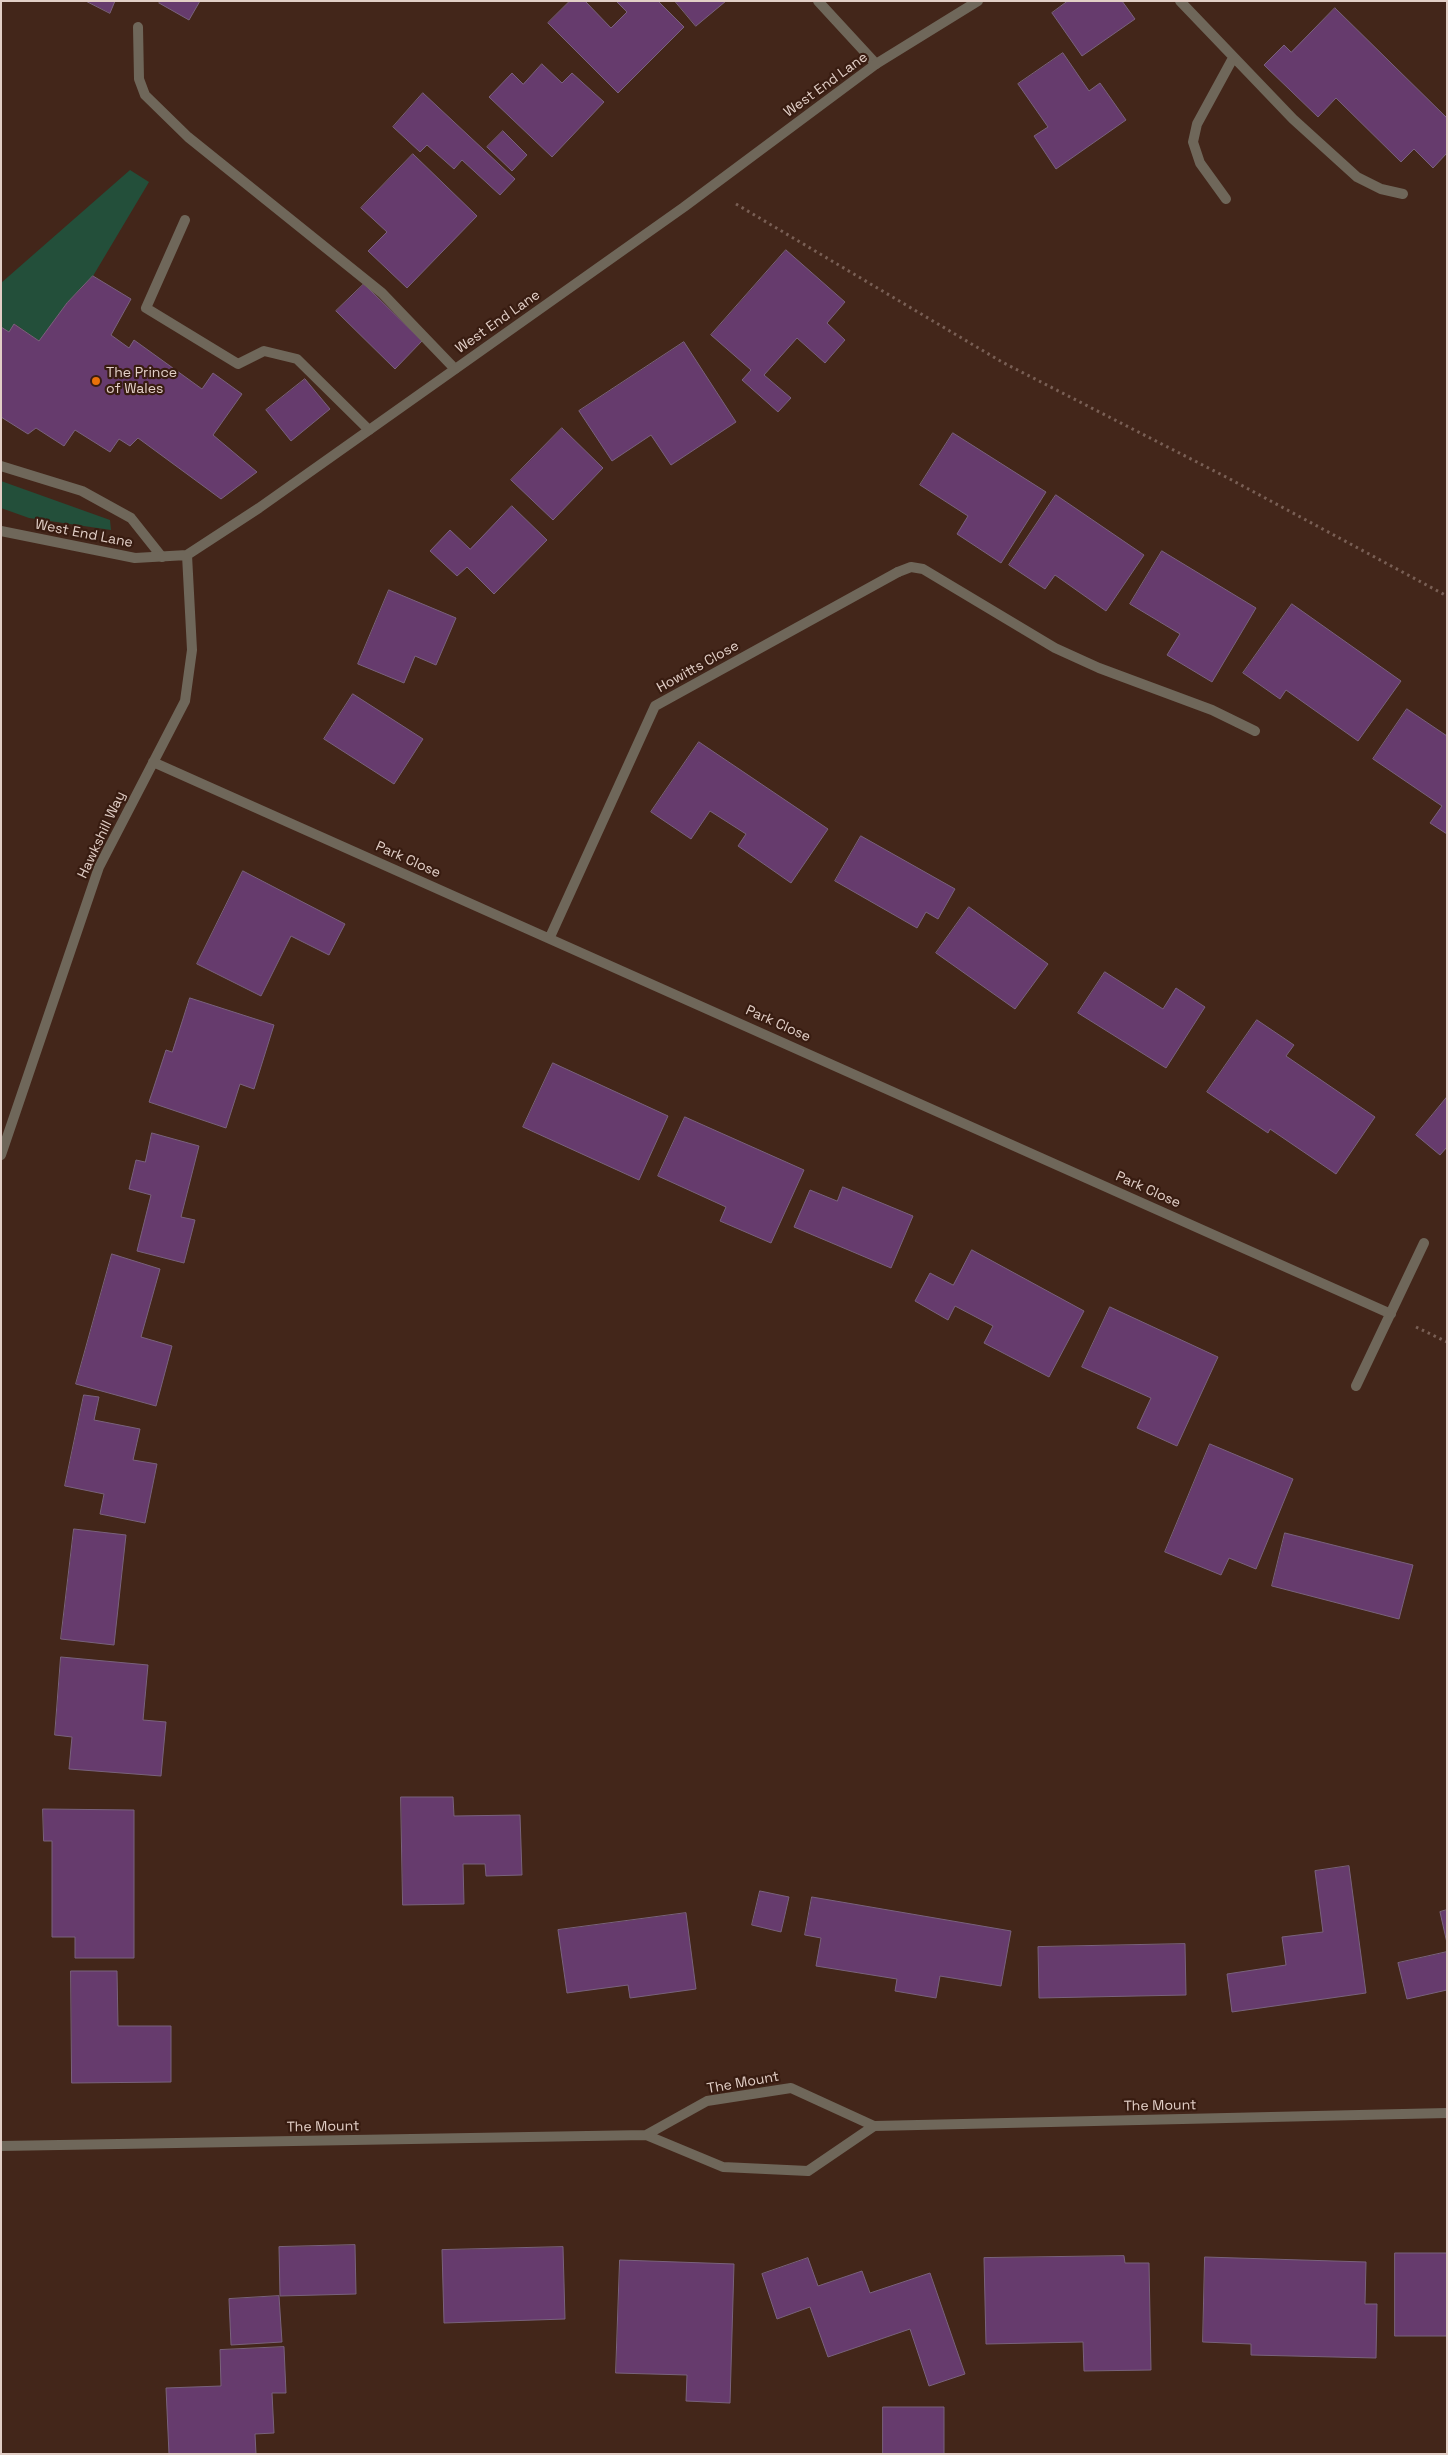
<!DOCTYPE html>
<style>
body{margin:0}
#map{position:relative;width:1448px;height:2455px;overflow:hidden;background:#43261a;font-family:"Space Grotesk",sans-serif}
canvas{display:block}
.frame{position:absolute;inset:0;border:2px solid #e2cfc7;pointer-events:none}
</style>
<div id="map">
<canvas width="1448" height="2455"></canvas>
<div class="frame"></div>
</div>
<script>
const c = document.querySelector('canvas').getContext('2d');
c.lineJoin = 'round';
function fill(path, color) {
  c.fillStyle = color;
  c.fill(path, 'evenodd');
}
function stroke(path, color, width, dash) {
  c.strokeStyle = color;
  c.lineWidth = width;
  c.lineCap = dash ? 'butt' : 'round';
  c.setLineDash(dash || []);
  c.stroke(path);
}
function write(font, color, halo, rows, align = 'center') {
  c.font = font + ' "Space Grotesk",sans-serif';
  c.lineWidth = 4.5;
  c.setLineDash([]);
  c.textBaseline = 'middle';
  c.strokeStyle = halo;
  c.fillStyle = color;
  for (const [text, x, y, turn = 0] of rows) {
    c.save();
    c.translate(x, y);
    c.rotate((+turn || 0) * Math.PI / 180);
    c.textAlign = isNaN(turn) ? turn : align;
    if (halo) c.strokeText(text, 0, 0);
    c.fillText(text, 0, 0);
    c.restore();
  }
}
fill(new Path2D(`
 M 130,170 L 149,182 L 93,276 L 67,303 L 39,341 L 15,324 L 9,332 L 1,327 L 1,283 Z
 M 1,481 L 110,520 L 111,530 L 29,518 L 1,508 Z`), '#234f3a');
const building = new Path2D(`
 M 86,1 L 115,1 L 110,13 Z
 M 161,1 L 200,1 L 189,20 L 159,3 Z
 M 570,1 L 585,1 L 611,28 L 627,12 L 616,1 L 658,1 L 684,27 L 618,93 L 548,23 Z
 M 675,1 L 726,1 L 696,26 Z
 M 1068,1 L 1122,1 L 1135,19 L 1082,56 L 1052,13 Z
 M 1335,8 L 1447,118 L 1447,153 L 1433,168 L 1414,149 L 1401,162 L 1336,98 L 1318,117 L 1264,65 L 1284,45 L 1291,52 Z
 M 1063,53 L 1089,91 L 1100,83 L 1126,120 L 1056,169 L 1034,136 L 1048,127 L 1018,84 Z
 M 542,64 L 562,83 L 572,73 L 604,102 L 552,157 L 489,97 L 512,73 L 523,84 Z
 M 423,93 L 515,179 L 500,195 L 462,160 L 454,169 L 427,145 L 420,152 L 393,127 Z
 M 503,131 L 527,155 L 512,171 L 487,147 Z
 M 413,154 L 477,216 L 407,288 L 368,251 L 387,232 L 361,208 Z
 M 786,250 L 845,302 L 827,323 L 845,340 L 825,363 L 797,338 L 764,375 L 791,398 L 778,412 L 742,380 L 751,370 L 711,335 Z
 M 93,276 L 131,299 L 111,335 L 129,348 L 134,340 L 202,389 L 213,373 L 242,394 L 213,435 L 257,472 L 221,499 L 138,438 L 130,446 L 119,439 L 110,452 L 75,430 L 64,446 L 36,428 L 28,434 L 1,417 L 1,327 L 9,332 L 14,324 L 39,341 L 67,303 Z
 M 364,284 L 422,341 L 395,369 L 336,311 Z
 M 684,342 L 736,422 L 671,465 L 651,435 L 612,461 L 579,411 Z
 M 305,379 L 330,409 L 291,441 L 266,410 Z
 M 562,428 L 603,468 L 553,520 L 511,480 Z
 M 953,433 L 1046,492 L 1001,563 L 957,534 L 968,516 L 920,485 Z
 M 1056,495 L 1144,555 L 1106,611 L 1055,575 L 1045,589 L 1009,565 Z
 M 512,506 L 547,540 L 494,594 L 467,567 L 457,576 L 430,551 L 450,530 L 470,549 Z
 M 1162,551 L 1256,608 L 1212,682 L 1167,655 L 1180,634 L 1130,604 Z
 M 389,590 L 456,618 L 436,665 L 415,656 L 404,683 L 358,664 Z
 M 1292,604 L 1401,681 L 1358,741 L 1286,690 L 1280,699 L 1243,673 Z
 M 353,694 L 423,739 L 394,784 L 324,739 Z
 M 1407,709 L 1447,736 L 1447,834 L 1430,823 L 1442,806 L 1373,759 Z
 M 699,742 L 828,829 L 791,883 L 738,846 L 746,834 L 710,811 L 691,839 L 651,812 Z
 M 861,836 L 955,889 L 938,919 L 926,912 L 917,928 L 835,881 Z
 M 243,871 L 345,924 L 329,955 L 291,936 L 261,996 L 197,964 Z
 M 969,907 L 1048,964 L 1015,1009 L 936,953 Z
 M 1105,972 L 1163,1009 L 1176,988 L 1205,1007 L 1166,1068 L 1078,1013 Z
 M 190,998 L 274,1025 L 254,1089 L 240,1084 L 226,1128 L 149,1102 L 166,1050 L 172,1052 Z
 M 1257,1020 L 1294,1045 L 1286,1056 L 1375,1117 L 1336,1174 L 1270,1129 L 1268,1133 L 1207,1092 Z
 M 553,1063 L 668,1116 L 639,1180 L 523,1127 Z
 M 1447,1097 L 1447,1147 L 1440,1155 L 1416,1135 Z
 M 685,1117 L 804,1170 L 771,1243 L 720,1221 L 726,1207 L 658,1176 Z
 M 152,1133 L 199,1146 L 181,1217 L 195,1220 L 184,1263 L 137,1251 L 151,1195 L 129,1189 L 136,1160 L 145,1162 Z
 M 843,1187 L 913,1216 L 891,1268 L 794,1227 L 810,1190 L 837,1201 Z
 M 972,1250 L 1084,1311 L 1049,1377 L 984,1343 L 993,1326 L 955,1306 L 948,1320 L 915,1301 L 930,1273 L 953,1285 Z
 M 112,1254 L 160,1269 L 141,1337 L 172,1346 L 156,1406 L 76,1384 Z
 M 1110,1307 L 1218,1357 L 1177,1446 L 1137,1428 L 1151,1398 L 1082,1367 Z
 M 84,1395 L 99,1397 L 94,1420 L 140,1429 L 133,1460 L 157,1464 L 145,1523 L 100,1514 L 104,1494 L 65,1486 Z
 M 1210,1444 L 1293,1479 L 1256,1569 L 1229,1558 L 1221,1575 L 1165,1552 Z
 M 74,1529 L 126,1535 L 114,1645 L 61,1639 Z
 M 1285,1533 L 1413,1565 L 1399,1619 L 1272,1586 Z
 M 61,1657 L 148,1665 L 143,1720 L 166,1722 L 161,1776 L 69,1769 L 72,1737 L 55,1735 Z
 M 401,1797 L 453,1797 L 454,1816 L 520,1815 L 522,1875 L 486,1876 L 485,1864 L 463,1864 L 464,1904 L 403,1905 Z
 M 43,1809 L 134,1810 L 134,1958 L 75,1958 L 75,1937 L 52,1937 L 52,1841 L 44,1841 Z
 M 1349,1866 L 1366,1993 L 1232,2012 L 1227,1974 L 1286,1965 L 1282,1937 L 1323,1932 L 1315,1871 Z
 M 760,1891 L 789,1897 L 781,1932 L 752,1925 Z
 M 812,1897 L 1011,1931 L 1001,1986 L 940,1976 L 936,1998 L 895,1991 L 897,1979 L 816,1966 L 821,1938 L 805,1935 Z
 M 1447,1910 L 1447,1943 L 1440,1912 Z
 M 686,1913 L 696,1989 L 630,1998 L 628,1985 L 567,1993 L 558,1930 Z
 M 1185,1944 L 1186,1995 L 1039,1998 L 1038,1947 Z
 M 1447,1952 L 1447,1990 L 1407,1999 L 1398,1963 Z
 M 71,1971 L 117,1971 L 118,2026 L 171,2026 L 171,2082 L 72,2083 Z
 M 355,2245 L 356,2294 L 280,2296 L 279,2247 Z
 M 563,2247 L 565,2319 L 444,2323 L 442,2250 Z
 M 1395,2253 L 1447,2253 L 1447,2336 L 1395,2336 Z
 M 1124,2256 L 1125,2263 L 1149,2263 L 1151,2370 L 1084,2371 L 1083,2342 L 986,2344 L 984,2258 Z
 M 1205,2257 L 1366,2262 L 1365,2304 L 1377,2304 L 1376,2358 L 1251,2355 L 1251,2344 L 1203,2342 Z
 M 808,2258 L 818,2286 L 862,2271 L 870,2293 L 930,2273 L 965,2374 L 929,2386 L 910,2329 L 828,2357 L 810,2307 L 777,2319 L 762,2274 Z
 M 620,2260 L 734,2264 L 730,2403 L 686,2401 L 687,2375 L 616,2373 Z
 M 279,2296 L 282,2342 L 231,2345 L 229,2299 Z
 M 284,2347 L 286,2393 L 272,2393 L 274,2433 L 255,2434 L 256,2454 L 169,2454 L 166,2388 L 221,2386 L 220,2350 Z
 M 883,2407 L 944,2407 L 944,2454 L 883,2454 Z`);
fill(building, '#663b6d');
stroke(building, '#79627c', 1);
stroke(new Path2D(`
 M 736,204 L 1002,362 L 1228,478 L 1447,596
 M 1416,1327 L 1447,1342`), '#795f55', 3, [2.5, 4]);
stroke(new Path2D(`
 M 818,1 L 876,64
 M 1180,1 L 1293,119 L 1357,177 L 1381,189 L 1403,194
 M 138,27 L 139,79 L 145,95 L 188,137 L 382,293 L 455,369
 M 1226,199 L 1200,163 L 1193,142 L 1197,124 L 1233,58
 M 185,220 L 146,308 L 238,364 L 264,351 L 297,359 L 369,430
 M 1,466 L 82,491 L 131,518 L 162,557
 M 898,572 L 911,567 L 923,569 L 1055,648 L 1099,668 L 1212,710 L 1255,731`), '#6f675a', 10);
stroke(new Path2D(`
 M 1,531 L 135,558 L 187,555 L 259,508 L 684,207 L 876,64 L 978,1
 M 153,762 L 1391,1314
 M 550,937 L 655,706 L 898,572
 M 1,1155 L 99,867 L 185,701 L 192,650 L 187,555
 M 1356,1386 L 1424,1243
 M 646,2135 L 723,2167 L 808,2171 L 874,2126
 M 1,2146 L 646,2135 L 707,2101 L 791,2088 L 874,2126 L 1447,2113`), '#6f675a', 10);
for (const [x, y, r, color] of [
 [96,381,5,"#e8710a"]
]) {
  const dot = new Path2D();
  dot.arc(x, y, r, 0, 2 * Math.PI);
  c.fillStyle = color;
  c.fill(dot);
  stroke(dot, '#381c11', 2);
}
write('14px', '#e2cfc7', '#381c11', [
 ["West End Lane",826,85,-36],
 ["West End Lane",498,322,-35],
 ["West End Lane",84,534,11],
 ["Howitts Close",698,667,-29],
 ["Hawkshill Way",102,835,-65],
 ["Park Close",408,860,24],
 ["Park Close",778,1024,24],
 ["Park Close",1148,1190,24],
 ["The Mount",743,2083,-10],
 ["The Mount",1160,2106,-1],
 ["The Mount",323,2127,-1]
]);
write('14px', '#e2cfc7', '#381c11', [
 ["The Prince",106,373],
 ["of Wales",106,389]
], 'left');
</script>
